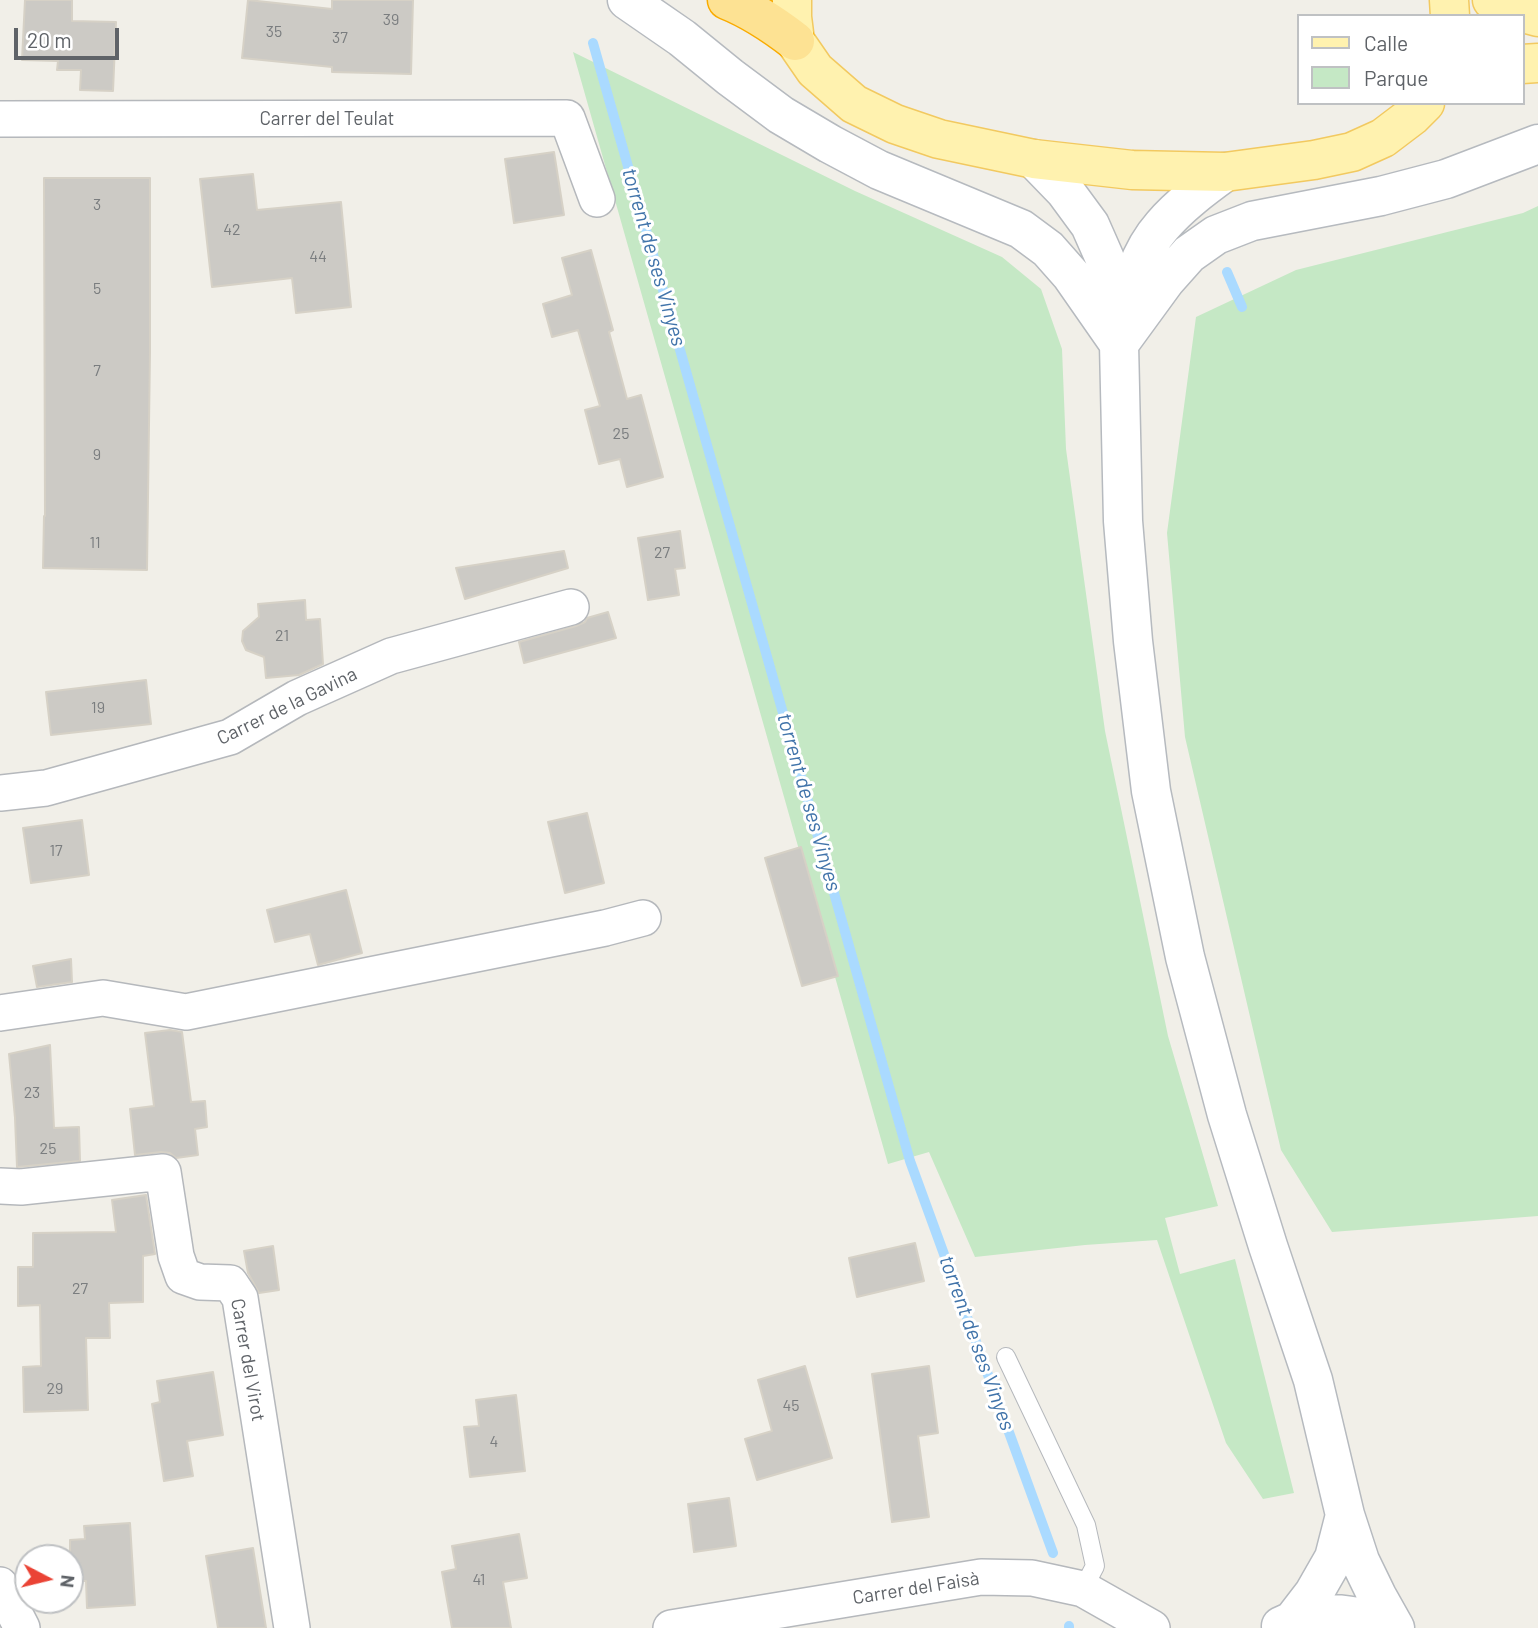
<!DOCTYPE html>
<meta charset="utf-8">
<style>
body{margin:0}
#map{position:relative;width:1538px;height:1628px;overflow:hidden;background:#f1efe8;font-family:Barlow,sans-serif}
canvas{display:block}
.legend{position:absolute;left:1297px;top:14px;width:228px;height:91px;box-sizing:border-box;background:#fff;border:2px solid #bfc1c3;margin:0;padding:9px 12px;list-style:none;font-size:21px;color:#5f6368}
.legend li{display:flex;align-items:center;gap:14px;height:35px}
.legend b{width:35px;border:2px solid #bfc1c3}
.north{position:absolute;left:14px;top:1544px;width:70px;height:70px;box-sizing:border-box;background:#fff;border:2px solid #bfc1c3;border-radius:50%;rotate:97deg;font-size:19px;font-weight:700;line-height:28px;text-align:center;color:#5f6368}
.north::after{content:'';display:block;margin:auto;width:24px;height:32px;background:#ea4335;clip-path:polygon(50% 0,100% 100%,50% 72%,0 100%)}
.scale{position:absolute;left:14px;top:28px;width:105px;height:32px;box-sizing:border-box;border:4px solid #5f6368;border-top:0;padding-left:9px;font-size:21px;line-height:24px;white-space:nowrap;color:#5f6368;-webkit-text-stroke:5px #fff;paint-order:stroke}
</style>
<div id="map">
<canvas width="1538" height="1628"></canvas>
<ul class="legend">
<li><b style="height:9px;background:#fff2af"></b>Calle</li>
<li><b style="height:19px;background:#c5e8c5"></b>Parque</li>
</ul>
<div class="north">N</div>
<div class="scale">20 m</div>
</div>
<script>
const c = document.querySelector('canvas').getContext('2d');
c.lineJoin = 'round';
function fill(path, color) {
  c.fillStyle = color;
  c.fill(path, 'evenodd');
}
function stroke(path, color, width, dash) {
  c.strokeStyle = color;
  c.lineWidth = width;
  c.lineCap = dash ? 'butt' : 'round';
  c.setLineDash(dash || []);
  c.stroke(path);
}
function write(font, color, halo, rows, align = 'center') {
  c.font = font + ' Barlow,sans-serif';
  c.lineWidth = 6;
  c.setLineDash([]);
  c.textBaseline = 'middle';
  c.strokeStyle = halo;
  c.fillStyle = color;
  for (const [text, x, y, turn = 0] of rows) {
    c.save();
    c.translate(x, y);
    c.rotate((+turn || 0) * Math.PI / 180);
    c.textAlign = isNaN(turn) ? turn : align;
    if (halo) c.strokeText(text, 0, 0);
    c.fillText(text, 0, 0);
    c.restore();
  }
}
fill(new Path2D(`
 M 573,52 L 855,191 L 1002,257 L 1041,289 L 1062,349 L 1066,449 L 1105,731 L 1168,1036 L 1218,1206 L 1165,1218 L 1180,1274 L 1235,1259 L 1294,1493 L 1263,1499 L 1226,1443 L 1157,1240 L 1085,1245 L 975,1257 L 929,1152 L 888,1164 Z
 M 1538,206 L 1538,1216 L 1332,1232 L 1281,1150 L 1185,737 L 1167,533 L 1196,317 L 1296,270 L 1523,213 Z`), '#c5e8c5');
stroke(new Path2D(`
 M 593,43 L 910,1161 L 1053,1553
 M 1227,272 L 1242,307
 M 1069,1626 L 1069,1628`), '#aadaff', 10);
const building = new Path2D(`
 M 25,0 L 72,0 L 72,21 L 116,22 L 113,91 L 80,90 L 81,70 L 57,70 L 58,61 L 22,60 Z
 M 248,0 L 332,9 L 332,0 L 413,0 L 411,74 L 332,72 L 332,67 L 242,58 Z
 M 554,152 L 564,215 L 514,223 L 505,159 Z
 M 253,174 L 257,210 L 341,202 L 351,307 L 296,313 L 292,278 L 212,287 L 200,179 Z
 M 44,178 L 150,178 L 150,352 L 147,570 L 43,568 L 44,516 L 45,516 Z
 M 591,250 L 613,330 L 609,332 L 627,399 L 641,395 L 663,477 L 627,487 L 620,459 L 599,464 L 585,410 L 600,406 L 578,330 L 552,337 L 543,304 L 572,295 L 562,258 Z
 M 680,531 L 685,568 L 675,569 L 679,595 L 648,600 L 638,538 Z
 M 564,551 L 568,568 L 465,599 L 456,568 Z
 M 305,600 L 306,620 L 320,619 L 323,664 L 299,675 L 266,678 L 264,657 L 246,650 L 242,641 L 243,631 L 259,617 L 258,604 Z
 M 608,612 L 616,638 L 524,663 L 519,642 L 576,626 L 585,622 L 587,618 Z
 M 146,680 L 151,724 L 51,735 L 46,692 Z
 M 587,813 L 604,883 L 565,893 L 548,822 Z
 M 82,820 L 89,875 L 31,883 L 23,828 Z
 M 801,847 L 838,976 L 802,986 L 765,858 Z
 M 346,890 L 362,953 L 318,965 L 310,934 L 275,942 L 267,910 Z
 M 71,959 L 72,982 L 37,987 L 33,966 Z
 M 170,1030 L 182,1032 L 191,1102 L 205,1101 L 207,1127 L 195,1129 L 198,1155 L 176,1158 L 170,1153 L 161,1152 L 135,1155 L 130,1109 L 154,1106 L 145,1033 Z
 M 50,1045 L 54,1128 L 79,1127 L 80,1161 L 17,1167 L 15,1118 L 9,1054 Z
 M 146,1195 L 155,1254 L 143,1256 L 143,1302 L 109,1303 L 110,1338 L 86,1338 L 88,1410 L 24,1412 L 23,1367 L 41,1366 L 40,1305 L 18,1306 L 18,1267 L 33,1267 L 33,1233 L 116,1232 L 112,1200 Z
 M 915,1243 L 924,1281 L 857,1297 L 849,1258 Z
 M 273,1246 L 279,1290 L 259,1293 L 248,1273 L 244,1251 Z
 M 805,1366 L 832,1458 L 757,1480 L 745,1439 L 772,1431 L 758,1380 Z
 M 929,1366 L 938,1433 L 918,1436 L 929,1517 L 892,1522 L 872,1374 Z
 M 213,1372 L 223,1435 L 187,1441 L 193,1476 L 164,1481 L 152,1404 L 160,1402 L 157,1381 Z
 M 516,1395 L 525,1471 L 470,1477 L 464,1427 L 479,1426 L 476,1400 Z
 M 729,1498 L 736,1546 L 694,1552 L 688,1504 Z
 M 130,1523 L 135,1605 L 87,1608 L 86,1581 L 70,1581 L 70,1540 L 85,1539 L 84,1526 Z
 M 519,1534 L 527,1578 L 503,1582 L 511,1628 L 452,1628 L 442,1572 L 456,1569 L 452,1546 Z
 M 253,1548 L 266,1628 L 218,1628 L 206,1556 Z`);
fill(building, '#cccac5');
stroke(building, '#d6d1c6', 2);
const lane = new Path2D(`
 M 1006,1357 L 1086,1525 L 1095,1566 L 1083,1589`);
const street = new Path2D(`
 M 0,119 L 567,118 L 597,199
 M 0,793 L 46,788 L 230,737 L 297,698 L 391,656 L 571,607
 M 0,1013 L 103,998 L 186,1012 L 605,928 L 643,918
 M 0,1186 L 21,1187 L 163,1172 L 176,1256 L 183,1276 L 200,1282 L 230,1283 L 240,1298 L 292,1628
 M 0,1585 L 22,1628
 M 671,1628 L 981,1577 L 1032,1578 L 1083,1589 L 1152,1628`);
const secondary = new Path2D(`
 M 627,0 L 682,38 L 730,77 L 781,115 L 830,144 L 879,170 L 1021,229 L 1048,249 L 1071,275 L 1117,341
 M 1034,159 L 1065,191 L 1090,225 L 1105,259 L 1114,295 L 1119,344 L 1123,521 L 1133,641 L 1151,791 L 1185,957 L 1227,1115 L 1268,1246 L 1313,1380 L 1345,1515 L 1360,1561 L 1377,1596 L 1395,1628
 M 1123,321 C 1129,288 1139,252 1162,226 C 1180,205 1203,188 1225,172
 M 1119,344 L 1165,281 L 1189,254 L 1216,235 L 1252,221 L 1381,196 L 1446,179 L 1538,144
 M 1294,1619 L 1314,1593 L 1334,1558 L 1345,1515
 M 1281,1626 C 1306,1613 1338,1611 1365,1619 C 1372,1620 1379,1625 1386,1628`);
const primary = new Path2D(`
 M 792,0 L 792,17 L 795,41 L 815,70 L 854,104 L 895,124 L 939,139 L 1034,159 L 1132,170 L 1225,172 L 1314,160 L 1352,152 L 1383,138 L 1412,116 L 1425,103
 M 1449,0 L 1450,16
 M 1492,0 L 1512,10 L 1538,17
 M 1522,64 L 1538,63`);
const highway = new Path2D(`
 M 727,0 C 752,10 773,24 795,41`);
stroke(lane, '#b5b8bc', 20);
stroke(street, '#b5b8bc', 38);
stroke(secondary, '#b6babf', 41);
stroke(primary, '#f2c960', 41);
stroke(highway, '#f9ab00', 41);
stroke(lane, '#fff', 18);
stroke(street, '#fff', 35);
stroke(secondary, '#fff', 38);
stroke(primary, '#fff2af', 38);
stroke(highway, '#fde293', 38);
write('16px', '#7a7d7f', null, [
 ["39",391,20],
 ["35",274,32],
 ["37",340,38],
 ["3",97,205],
 ["42",232,230],
 ["44",318,257],
 ["5",97,289],
 ["7",97,371],
 ["25",621,434],
 ["9",97,455],
 ["11",95,543],
 ["27",662,553],
 ["21",282,636],
 ["19",98,708],
 ["17",56,851],
 ["23",32,1093],
 ["25",48,1149],
 ["27",80,1289],
 ["29",55,1389],
 ["45",791,1406],
 ["4",494,1442],
 ["41",479,1580]
]);
write('19px', '#5f6368', '#fff', [
 ["Carrer del Teulat",327,119],
 ["Carrer de la Gavina",287,706,-26],
 ["Carrer del Virot",248,1360,80],
 ["Carrer del Faisà",916,1588,-9]
]);
write('italic 21px', '#4174aa', '#fff', [
 ["torrent de ses Vinyes",654,257,74],
 ["torrent de ses Vinyes",809,802,74],
 ["torrent de ses Vinyes",977,1343,70]
]);
</script>
